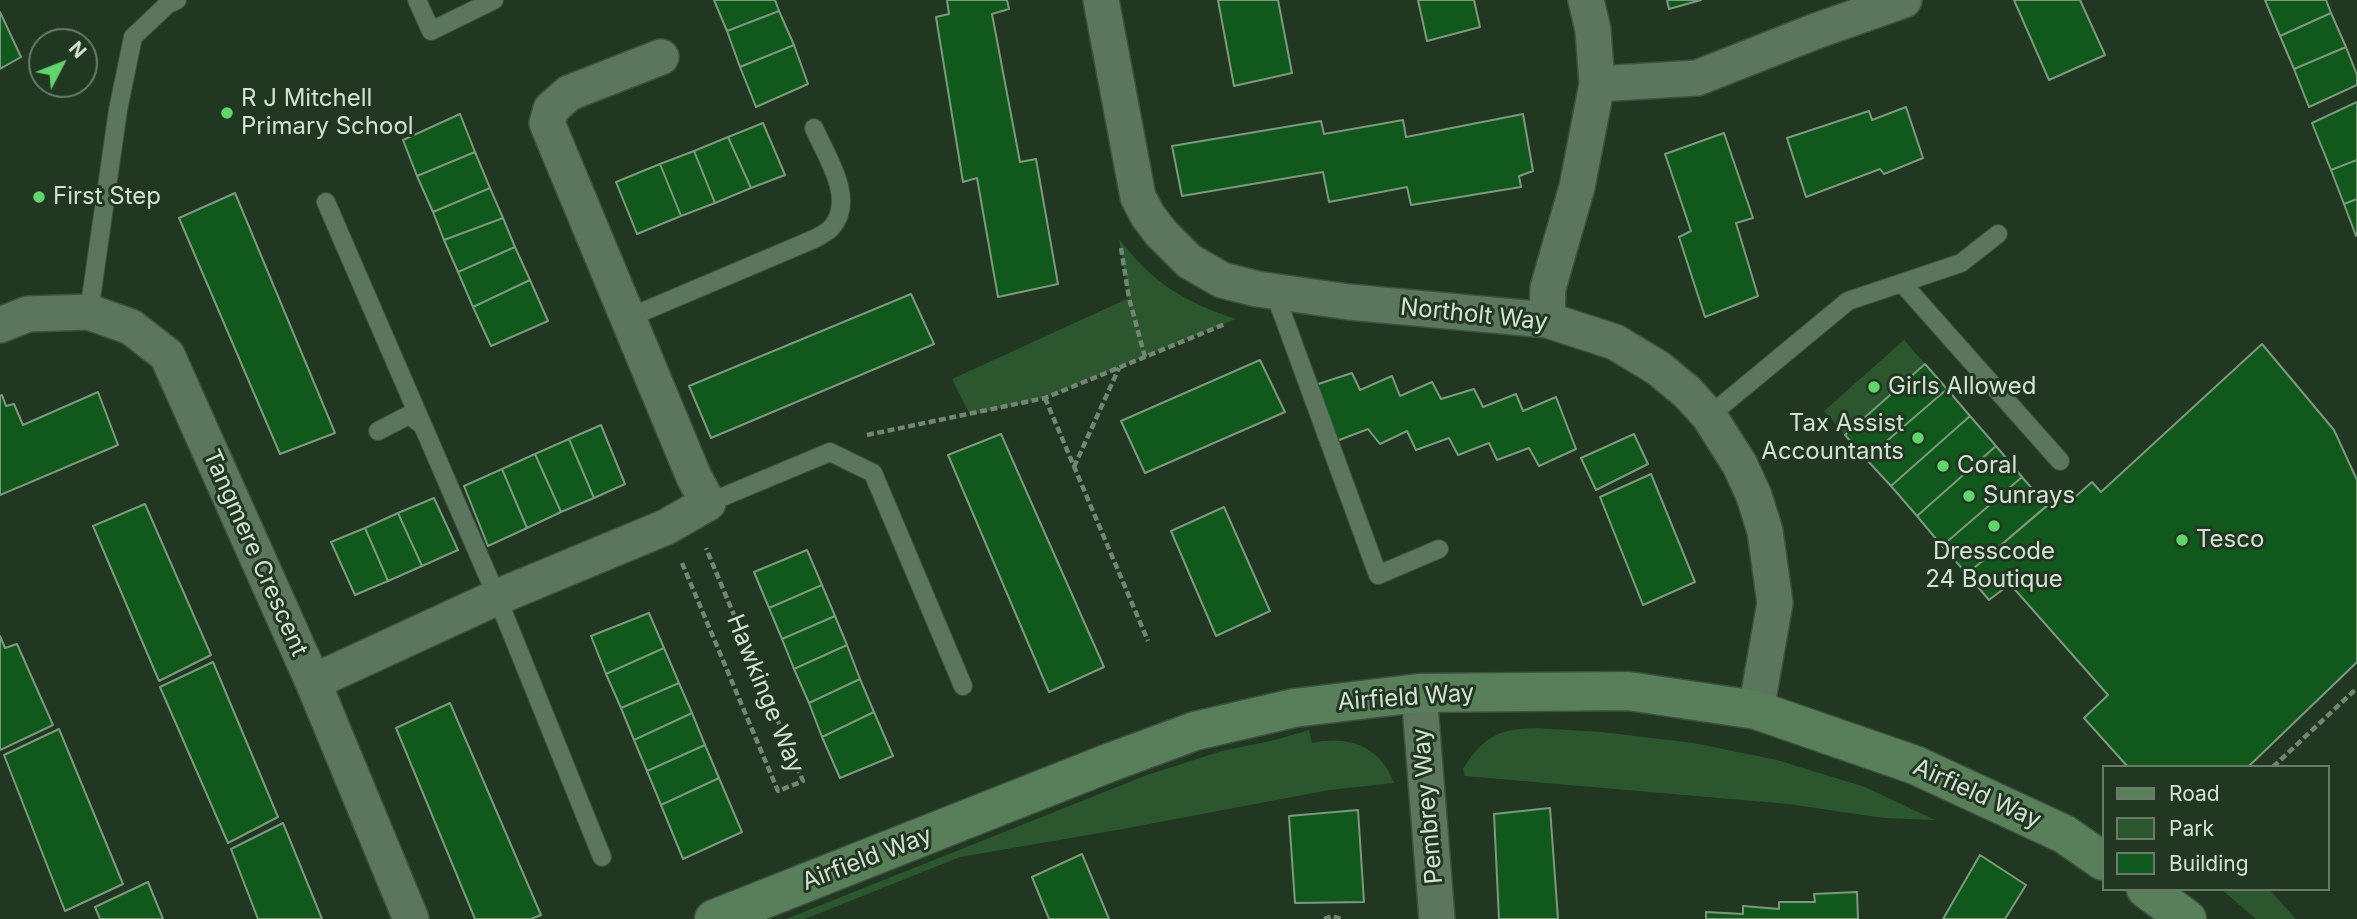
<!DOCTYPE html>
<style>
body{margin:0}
#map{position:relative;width:2357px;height:919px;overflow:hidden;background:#213722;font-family:Inter,sans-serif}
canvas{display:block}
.legend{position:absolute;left:2102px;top:765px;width:228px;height:126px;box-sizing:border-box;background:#213722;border:2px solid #697b69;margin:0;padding:9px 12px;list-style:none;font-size:21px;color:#d4e2d4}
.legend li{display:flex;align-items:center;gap:14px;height:35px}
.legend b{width:35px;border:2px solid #697b69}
.north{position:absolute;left:28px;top:28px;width:70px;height:70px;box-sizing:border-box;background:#213722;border:2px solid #697b69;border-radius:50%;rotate:48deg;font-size:19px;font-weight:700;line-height:28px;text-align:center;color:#d4e2d4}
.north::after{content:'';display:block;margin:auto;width:24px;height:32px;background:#60d56b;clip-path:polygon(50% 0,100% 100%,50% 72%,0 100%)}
</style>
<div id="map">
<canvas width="2357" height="919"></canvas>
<ul class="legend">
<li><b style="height:9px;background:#587f5a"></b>Road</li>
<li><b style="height:19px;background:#2b562e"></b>Park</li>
<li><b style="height:19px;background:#11581d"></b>Building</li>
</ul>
<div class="north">N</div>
</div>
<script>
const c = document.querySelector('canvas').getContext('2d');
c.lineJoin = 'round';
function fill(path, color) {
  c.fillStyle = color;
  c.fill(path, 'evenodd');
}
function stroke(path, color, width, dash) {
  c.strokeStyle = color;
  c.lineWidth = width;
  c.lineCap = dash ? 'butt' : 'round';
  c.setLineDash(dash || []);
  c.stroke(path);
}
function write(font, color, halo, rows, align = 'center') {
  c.font = font + ' Inter,sans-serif';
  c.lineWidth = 6;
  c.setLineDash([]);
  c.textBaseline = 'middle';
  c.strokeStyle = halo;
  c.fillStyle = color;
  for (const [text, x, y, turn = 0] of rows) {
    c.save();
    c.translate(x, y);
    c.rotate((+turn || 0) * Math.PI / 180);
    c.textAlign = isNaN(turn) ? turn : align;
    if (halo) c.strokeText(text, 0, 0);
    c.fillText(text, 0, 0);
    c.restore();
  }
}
fill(new Path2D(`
 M 1119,239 C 1153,283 1184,302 1236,319 L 1045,398 L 970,415 L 952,379 L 1129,298 Z
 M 1904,340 L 1925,364 L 1845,435 L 1824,411 Z
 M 1535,728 L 1602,732 L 1693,743 L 1777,760 L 1865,787 L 1935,820 L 1884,818 L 1788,804 L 1465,776 L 1463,769 C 1483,737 1498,729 1535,728 Z
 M 1309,730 L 1312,743 C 1349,735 1380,746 1394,783 L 1329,790 L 1123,829 L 960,857 L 805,919 L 786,919 L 1147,775 L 1222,751 L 1275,740 Z
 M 2221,889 L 2269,889 L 2296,919 L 2256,919 Z`), '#2b562e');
const building = new Path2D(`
 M 714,0 L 775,0 L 779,11 L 727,31 Z
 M 947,0 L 1007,0 L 1009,9 L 992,14 L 1020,162 L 1036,159 L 1058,284 L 998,297 L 977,178 L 963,182 L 936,17 L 949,14 Z
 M 1218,0 L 1278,0 L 1292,73 L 1234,86 Z
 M 1418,0 L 1474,0 L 1480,27 L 1427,41 Z
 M 1667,0 L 1701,0 L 1669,9 Z
 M 2014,0 L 2080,0 L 2105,55 L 2049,80 Z
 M 2265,0 L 2326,0 L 2331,13 L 2280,36 Z
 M 779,11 L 794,45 L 740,67 L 727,31 Z
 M 0,12 L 21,57 L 0,69 Z
 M 2331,13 L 2346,47 L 2294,69 L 2280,36 Z
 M 794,45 L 808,84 L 756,107 L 740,67 Z
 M 2346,47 L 2357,75 L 2357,85 L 2309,107 L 2294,69 Z
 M 2357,102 L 2357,160 L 2331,170 L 2312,123 Z
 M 1906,107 L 1923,158 L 1884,174 L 1880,169 L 1806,197 L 1787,138 L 1869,111 L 1872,120 Z
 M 460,114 L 475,152 L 417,176 L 403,140 Z
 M 1523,114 L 1533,171 L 1519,176 L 1521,187 L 1411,205 L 1407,187 L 1329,202 L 1323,172 L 1182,196 L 1172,146 L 1321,121 L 1324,134 L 1403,120 L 1406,137 Z
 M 763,123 L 785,175 L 751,188 L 728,137 Z
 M 1724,133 L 1753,218 L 1736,223 L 1758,296 L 1705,317 L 1679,237 L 1691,231 L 1665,154 Z
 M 728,137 L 751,188 L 715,203 L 694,151 Z
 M 694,151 L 715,203 L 681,216 L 660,164 Z
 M 475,152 L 490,188 L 433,212 L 417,176 Z
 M 2357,160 L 2357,199 L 2344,204 L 2331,170 Z
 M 660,164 L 681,216 L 637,234 L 616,182 Z
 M 490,188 L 503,218 L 444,240 L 433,212 Z
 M 235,193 L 335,433 L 280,454 L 179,218 Z
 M 2357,199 L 2357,235 L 2356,236 L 2344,204 Z
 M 503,218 L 515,247 L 458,272 L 444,240 Z
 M 515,247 L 530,280 L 473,307 L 458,272 Z
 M 530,280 L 548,321 L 491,346 L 473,307 Z
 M 911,294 L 934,344 L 711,438 L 689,386 Z
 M 2262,344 L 2334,430 L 2357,480 L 2357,662 L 2248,767 L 2128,767 L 2084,718 L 2108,695 L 2010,584 L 1989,600 L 1967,574 L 2058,496 L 2066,505 L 2092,482 L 2101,492 Z
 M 1260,360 L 1285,412 L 1145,473 L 1121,421 Z
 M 1925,364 L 1947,389 L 1866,459 L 1845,435 Z
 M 1352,373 L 1360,390 L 1392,376 L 1400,396 L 1432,382 L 1441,399 L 1474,389 L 1483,407 L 1516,394 L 1523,411 L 1556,397 L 1576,449 L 1539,466 L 1529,448 L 1497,460 L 1489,443 L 1458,455 L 1449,438 L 1416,450 L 1407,431 L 1380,444 L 1368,429 L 1334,442 L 1312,386 Z
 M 1947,389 L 1970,416 L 1891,486 L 1866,459 Z
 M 98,392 L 118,445 L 0,495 L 0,396 L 2,395 L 6,406 L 14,404 L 23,425 Z
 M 1970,416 L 1996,446 L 1917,516 L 1891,486 Z
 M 601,425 L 625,484 L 594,498 L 569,439 Z
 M 1001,434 L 1104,667 L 1049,692 L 948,455 Z
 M 1634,434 L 1648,464 L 1596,490 L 1581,458 Z
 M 569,439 L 594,498 L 561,512 L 535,454 Z
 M 1996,446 L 2022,477 L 1942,546 L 1917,516 Z
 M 535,454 L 561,512 L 527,528 L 502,469 Z
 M 502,469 L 527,528 L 488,546 L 464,486 Z
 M 1651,474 L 1695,582 L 1643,605 L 1600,497 Z
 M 2022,477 L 2047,506 L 1967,574 L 1942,546 Z
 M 434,498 L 458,550 L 422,566 L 398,513 Z
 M 145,504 L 211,655 L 159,681 L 93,526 Z
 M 1224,507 L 1270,611 L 1216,636 L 1171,531 Z
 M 398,513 L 422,566 L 388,581 L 365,528 Z
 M 365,528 L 388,581 L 355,595 L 331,542 Z
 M 807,550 L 822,585 L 769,608 L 754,572 Z
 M 822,585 L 835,616 L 782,639 L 769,608 Z
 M 649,613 L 664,648 L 606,674 L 591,636 Z
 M 835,616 L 847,645 L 794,669 L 782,639 Z
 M 0,636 L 5,648 L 17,644 L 53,725 L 0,750 Z
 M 847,645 L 860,679 L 809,703 L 794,669 Z
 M 664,648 L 679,683 L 621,708 L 606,674 Z
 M 213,662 L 278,817 L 228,843 L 160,687 Z
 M 860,679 L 874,712 L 822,737 L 809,703 Z
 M 679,683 L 692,713 L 634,740 L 621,708 Z
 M 450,703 L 541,915 L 531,919 L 475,919 L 396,728 Z
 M 874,712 L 893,756 L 840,778 L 822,737 Z
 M 692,713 L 705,745 L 647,771 L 634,740 Z
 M 59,729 L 123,884 L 65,911 L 4,755 Z
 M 705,745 L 719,778 L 661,805 L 647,771 Z
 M 719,778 L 742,832 L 683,859 L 661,805 Z
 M 1550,808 L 1558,919 L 1499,919 L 1494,814 Z
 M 1358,810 L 1364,902 L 1295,903 L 1289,816 Z
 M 283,823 L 322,919 L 258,919 L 231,849 Z
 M 1082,854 L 1109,919 L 1049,919 L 1032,877 Z
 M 1980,855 L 2026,885 L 2005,919 L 1943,919 Z
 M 148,882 L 163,919 L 100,919 L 95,907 Z
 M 1857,892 L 1858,919 L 1706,919 L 1706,912 L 1743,914 L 1743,906 L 1779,909 L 1779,902 L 1815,902 L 1814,894 Z`);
fill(building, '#11581d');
stroke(building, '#7e987e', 2);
const lane = new Path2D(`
 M 417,0 L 431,31 L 494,0
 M 326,202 L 497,597 L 602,857
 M 1902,283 L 2060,461
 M 1274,291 L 1378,575 L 1439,549
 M 89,312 L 118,110 L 133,37 L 168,4 L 177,0
 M 628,318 L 814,239 C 820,236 828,232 832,227 C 856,199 826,156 814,128
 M 1709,416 L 1848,301 L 1961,263 L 1998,234
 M 378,431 L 409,415 L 423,426
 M 708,503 L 830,452 L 873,473 L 963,686`);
const street = new Path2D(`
 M 1101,0 L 1138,197 L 1148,216 L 1161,233 L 1189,261 L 1222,280 L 1257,289 L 1349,302 L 1547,320 L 1615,342 L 1658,368 L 1687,392 L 1709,416 L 1740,465 L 1754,496 L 1765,531 L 1775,603 L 1756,710
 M 1597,84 L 1697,78 L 1816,31 L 1904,0
 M 1547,320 L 1548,288 L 1577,187 L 1597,84 L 1593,30 L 1586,0
 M 0,325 L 28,314 L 89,312 L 131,327 L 167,355 L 313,682 L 411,919
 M 313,682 L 493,599 L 666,527 L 708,503 L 694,477 L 547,123 L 551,109 L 569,93 L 661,57
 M 1419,693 L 1437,919`);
const secondary = new Path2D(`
 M 2146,889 L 2187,919
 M 714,919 L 1111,762 L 1195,731 L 1294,708 L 1419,693 L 1628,691 L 1756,710 L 1915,765 L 2064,834 L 2103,861`);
stroke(lane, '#3d513f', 20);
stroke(street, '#3d513f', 38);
stroke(secondary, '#3d513f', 41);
stroke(new Path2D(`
 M 1121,248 L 1129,298 L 1145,357
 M 1045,398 L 1148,641
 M 867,435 L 1045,398 L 1225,324
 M 1074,467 L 1119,368
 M 682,563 L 778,791 L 803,781 L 706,548
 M 2273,767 L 2357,688
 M 1324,919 L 1332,916 L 1341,919`), '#728473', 4.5, [7, 3.5]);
stroke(lane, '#5c755d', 18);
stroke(street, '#5c755d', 35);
stroke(secondary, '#587f5a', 38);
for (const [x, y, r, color] of [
 [227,113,7,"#60d56b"],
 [39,197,7,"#60d56b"],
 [1874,387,7,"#60d56b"],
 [1918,438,7,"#60d56b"],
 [1943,466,7,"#60d56b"],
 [1969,496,7,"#60d56b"],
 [1994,526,7,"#60d56b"],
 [2182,540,7,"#60d56b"]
]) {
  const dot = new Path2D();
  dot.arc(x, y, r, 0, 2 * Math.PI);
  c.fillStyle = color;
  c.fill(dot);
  stroke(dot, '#213722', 2.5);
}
write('24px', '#d4e2d4', '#213722', [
 ["R J Mitchell",241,99],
 ["Primary School",241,127],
 ["First Step",53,197],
 ["Girls Allowed",1888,387],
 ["Tax Assist",1904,424,"right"],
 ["Accountants",1904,452,"right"],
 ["Coral",1957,466],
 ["Sunrays",1983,496],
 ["Tesco",2196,540],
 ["Dresscode",1994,552,"center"],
 ["24 Boutique",1994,580,"center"]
], 'left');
write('24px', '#d4e2d4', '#213722', [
 ["Northolt Way",1474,315,6],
 ["Tangmere Crescent",255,553,66],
 ["Hawkinge Way",765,694,68],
 ["Airfield Way",1406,698,-4],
 ["Airfield Way",1977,794,24],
 ["Pembrey Way",1428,806,-95],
 ["Airfield Way",867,859,-21]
]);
</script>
